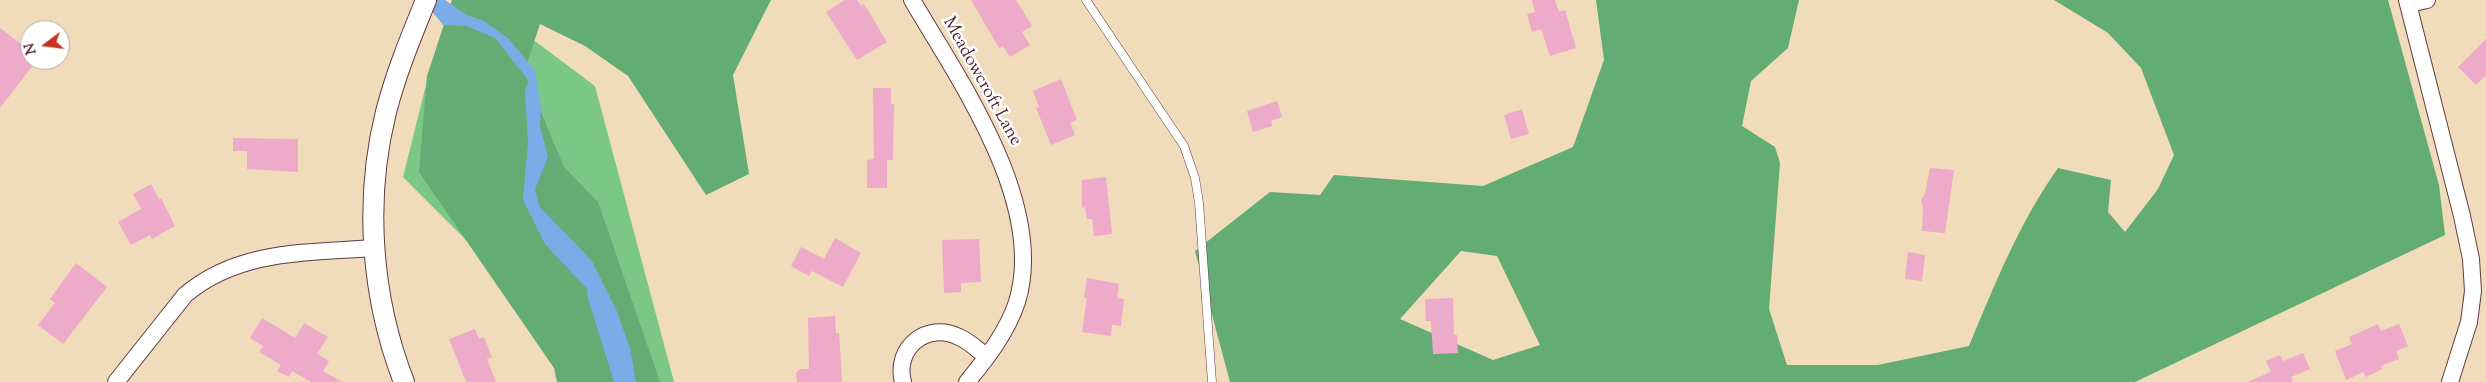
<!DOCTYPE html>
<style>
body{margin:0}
#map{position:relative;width:2486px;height:382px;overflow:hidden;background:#f0dbbb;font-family:"Sorts Mill Goudy",serif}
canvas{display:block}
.north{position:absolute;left:20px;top:20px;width:50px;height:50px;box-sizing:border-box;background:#fff;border:1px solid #b7a5aa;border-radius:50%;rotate:255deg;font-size:14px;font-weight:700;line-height:20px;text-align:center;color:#4a1f2b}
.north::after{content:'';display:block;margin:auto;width:18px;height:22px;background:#c8321e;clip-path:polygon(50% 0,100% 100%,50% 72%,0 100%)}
</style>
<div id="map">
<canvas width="2486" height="382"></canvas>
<div class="north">N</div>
</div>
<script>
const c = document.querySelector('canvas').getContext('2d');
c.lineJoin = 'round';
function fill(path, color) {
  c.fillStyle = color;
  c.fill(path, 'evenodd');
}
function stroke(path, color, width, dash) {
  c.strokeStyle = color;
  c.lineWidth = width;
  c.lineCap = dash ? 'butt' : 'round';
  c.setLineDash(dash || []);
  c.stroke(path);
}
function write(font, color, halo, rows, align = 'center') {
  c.font = font + ' "Sorts Mill Goudy",serif';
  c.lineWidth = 5;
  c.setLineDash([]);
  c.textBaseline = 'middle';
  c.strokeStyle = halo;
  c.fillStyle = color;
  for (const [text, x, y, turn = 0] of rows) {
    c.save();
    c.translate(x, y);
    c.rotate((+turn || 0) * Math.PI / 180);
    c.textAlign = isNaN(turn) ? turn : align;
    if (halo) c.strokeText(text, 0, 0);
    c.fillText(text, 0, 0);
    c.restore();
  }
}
fill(new Path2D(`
 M 480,0 L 595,86 L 674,382 L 565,382 L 536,310 L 403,177 L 429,73 Z`), '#7ac787');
fill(new Path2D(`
 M 452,0 L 771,0 L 733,75 L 749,174 L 706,195 L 628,76 L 585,46 L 540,24 L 524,72 L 564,167 L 598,202 L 660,382 L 557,382 L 554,368 L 419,172 L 427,76 Z
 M 1596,0 L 1799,0 L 1788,48 L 1751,81 L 1742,126 L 1775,147 L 1780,163 L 1769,309 L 1787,365 L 1878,365 L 1969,346 C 1995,284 2019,223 2058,168 L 2111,180 L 2108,212 L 2125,232 L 2158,189 L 2174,155 L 2141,68 L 2108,33 L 2054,0 L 2388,0 L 2439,185 L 2445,235 L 2135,382 L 1230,382 L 1195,251 L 1270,192 L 1320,195 L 1334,175 L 1483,186 L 1573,147 L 1604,60 ZM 1461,251 L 1497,256 L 1540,345 L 1493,360 L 1400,319 Z`), '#63ac74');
fill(new Path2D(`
 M 423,0 L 445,0 L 467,15 L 484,21 L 509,39 L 535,71 L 541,109 L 540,126 L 548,157 L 535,189 L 539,206 L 592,261 L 616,309 L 630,348 L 636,382 L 614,382 L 587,295 L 588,290 L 545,244 L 523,200 L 528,142 L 525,90 L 529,81 L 495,38 L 466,26 L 443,25 Z`), '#7aade7');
fill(new Path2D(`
 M 845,0 L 857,0 L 861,6 L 864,4 L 887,42 L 857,60 L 826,12 Z
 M 971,0 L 1016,0 L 1032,26 L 1022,32 L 1030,45 L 1010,57 L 1003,46 L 999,48 Z
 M 1532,0 L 1555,0 L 1559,12 L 1565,10 L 1576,48 L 1550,56 L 1541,29 L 1532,32 L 1527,14 L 1535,12 Z
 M 0,28 L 30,51 L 30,60 L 37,60 L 0,108 Z
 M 2486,39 L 2486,75 L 2476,85 L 2458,67 Z
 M 1061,79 L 1077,120 L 1070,123 L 1075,135 L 1051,145 L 1036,108 L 1039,107 L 1033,91 Z
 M 873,88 L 891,88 L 891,104 L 894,104 L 893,160 L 887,160 L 887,188 L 867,188 L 867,160 L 874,159 Z
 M 1277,101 L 1282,117 L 1271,121 L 1272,126 L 1253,132 L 1247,111 Z
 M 1522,109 L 1529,134 L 1511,139 L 1504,115 Z
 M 233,138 L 298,139 L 298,172 L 247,169 L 247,151 L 233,151 Z
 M 1930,168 L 1954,170 L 1945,233 L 1922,231 L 1923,207 L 1921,200 L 1925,194 Z
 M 1106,177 L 1112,234 L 1094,236 L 1092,219 L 1087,219 L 1085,207 L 1082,208 L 1082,180 Z
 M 151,184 L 159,199 L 161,198 L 175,226 L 152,239 L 150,235 L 131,245 L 118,222 L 141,209 L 133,194 Z
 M 835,238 L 861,253 L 843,287 L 812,271 L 809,276 L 791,266 L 801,247 L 824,259 Z
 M 979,239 L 981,282 L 961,283 L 961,292 L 944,293 L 942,240 Z
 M 1908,252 L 1925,255 L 1922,281 L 1905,279 Z
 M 76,263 L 107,287 L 63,344 L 38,325 L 55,303 L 50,299 Z
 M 1087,278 L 1119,284 L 1117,298 L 1124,299 L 1121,326 L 1112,325 L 1111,336 L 1082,332 L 1087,298 L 1084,298 Z
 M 1453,298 L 1454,335 L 1457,335 L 1458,353 L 1433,354 L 1431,321 L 1426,321 L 1425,299 Z
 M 835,316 L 836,333 L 839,333 L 842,382 L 797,382 L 796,373 L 800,369 L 809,369 L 808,318 Z
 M 262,318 L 295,338 L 304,323 L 328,337 L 317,354 L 329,361 L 323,371 L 342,382 L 311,382 L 292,371 L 289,377 L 277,371 L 281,365 L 259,352 L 263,346 L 250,338 Z
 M 2378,324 L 2381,331 L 2399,324 L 2408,346 L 2396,351 L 2399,359 L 2381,366 L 2382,369 L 2366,377 L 2363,372 L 2346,380 L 2335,351 L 2352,344 L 2349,337 Z
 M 475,329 L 479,339 L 484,337 L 492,357 L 487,359 L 496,382 L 467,382 L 465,379 L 449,339 Z
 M 2303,353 L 2310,369 L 2291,377 L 2293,382 L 2247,382 L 2271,372 L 2266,361 L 2280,355 L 2283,361 Z`), '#edaac9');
const service = new Path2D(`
 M 1086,0 L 1184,146 L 1195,178 L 1199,203 L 1212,382`);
const minor = new Path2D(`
 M 912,0 C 959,80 1047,204 1017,302 C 1007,332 987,358 967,382
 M 2407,0 L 2462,216 L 2471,259 L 2473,291 L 2469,322 L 2450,382
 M 2409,4 L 2427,0
 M 116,382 L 185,295 C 239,249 308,253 375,248
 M 903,382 C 894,348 927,321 959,337 C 969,341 979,351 987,357`);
const tertiary = new Path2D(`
 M 404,382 C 371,297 364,200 386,112 C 396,73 411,37 426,0`);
stroke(service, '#633b41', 9);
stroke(minor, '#633b41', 18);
stroke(tertiary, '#633b41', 22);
stroke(service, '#fff', 8);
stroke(minor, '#fff', 16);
stroke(tertiary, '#fff', 20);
write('18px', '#4a1f2b', '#fff', [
 ["Meadowcroft Lane",981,82,61]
]);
</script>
